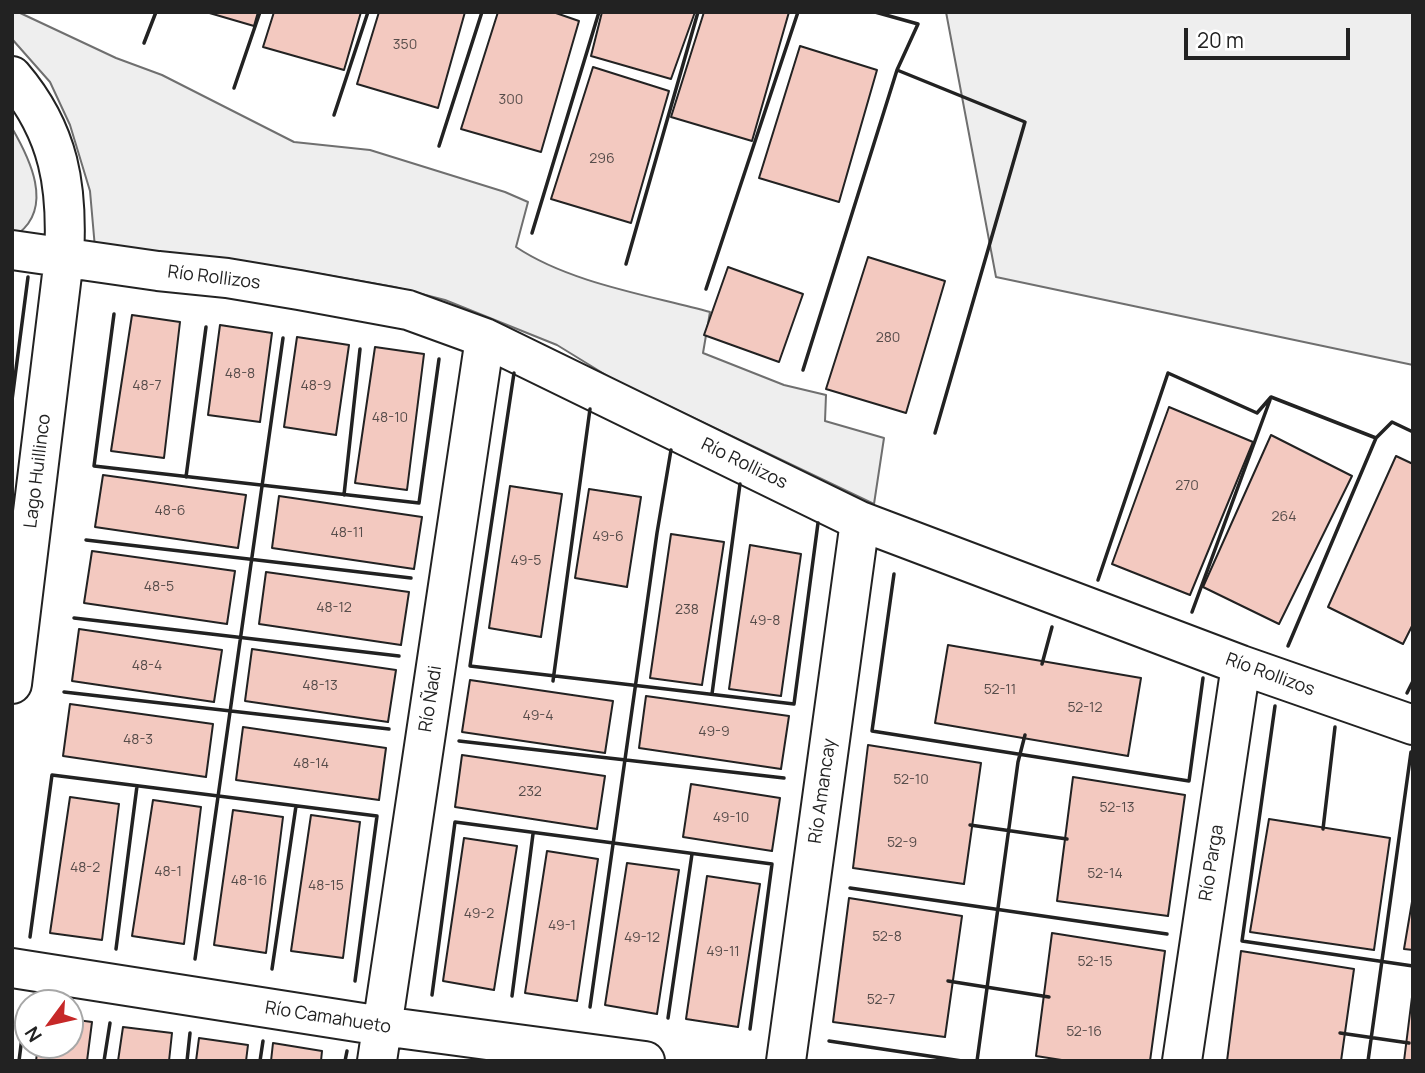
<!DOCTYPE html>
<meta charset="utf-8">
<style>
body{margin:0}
#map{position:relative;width:1425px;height:1073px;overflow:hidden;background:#fff;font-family:Manrope,sans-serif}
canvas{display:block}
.frame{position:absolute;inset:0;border:14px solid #222;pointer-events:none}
.north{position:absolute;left:14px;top:989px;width:70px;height:70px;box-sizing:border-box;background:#fff;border:2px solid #a7a7a7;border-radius:50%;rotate:237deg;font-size:19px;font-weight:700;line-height:28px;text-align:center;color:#222}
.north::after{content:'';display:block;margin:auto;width:24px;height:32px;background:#c62828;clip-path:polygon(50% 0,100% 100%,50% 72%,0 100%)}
.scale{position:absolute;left:1184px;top:28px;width:166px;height:32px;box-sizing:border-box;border:4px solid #222;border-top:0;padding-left:9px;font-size:21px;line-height:24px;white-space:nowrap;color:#222;-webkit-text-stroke:5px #fff;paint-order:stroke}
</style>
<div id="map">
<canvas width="1425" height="1073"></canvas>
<div class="frame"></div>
<div class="north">N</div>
<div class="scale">20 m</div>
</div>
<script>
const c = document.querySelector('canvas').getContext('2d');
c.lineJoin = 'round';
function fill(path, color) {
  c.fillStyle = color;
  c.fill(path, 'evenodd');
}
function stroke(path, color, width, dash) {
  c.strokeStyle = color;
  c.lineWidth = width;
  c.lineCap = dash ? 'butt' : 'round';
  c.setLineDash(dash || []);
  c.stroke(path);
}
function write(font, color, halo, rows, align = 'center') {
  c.font = font + ' Manrope,sans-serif';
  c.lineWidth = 5;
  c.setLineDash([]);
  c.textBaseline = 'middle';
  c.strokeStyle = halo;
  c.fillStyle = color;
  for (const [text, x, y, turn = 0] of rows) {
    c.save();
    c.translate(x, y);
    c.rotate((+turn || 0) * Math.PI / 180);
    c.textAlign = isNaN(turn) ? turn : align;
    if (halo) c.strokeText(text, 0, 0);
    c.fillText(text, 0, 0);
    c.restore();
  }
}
const green = new Path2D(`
 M 12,12 L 18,12 L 116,58 L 162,75 L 294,142 L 370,150 L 505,192 L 528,202 L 516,247 C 570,283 648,295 710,312 L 703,353 L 784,385 L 826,395 L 825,421 L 884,438 L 874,504 L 614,380 L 557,345 L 445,300 L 394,287 L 298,270 L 95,248 L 90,191 L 70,125 L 50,82 L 12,39 Z
 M 946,12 L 1413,12 L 1413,365 L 996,277 Z
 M 12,128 C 30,159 53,206 19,233 L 12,231 Z`);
fill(green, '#eee');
stroke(green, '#6f6f6f', 2);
const building = new Path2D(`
 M 206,12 L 258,12 L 254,26 Z
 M 274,12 L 361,12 L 344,70 L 263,47 Z
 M 379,12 L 465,12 L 438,108 L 357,84 Z
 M 498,12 L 553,12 L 579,21 L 541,152 L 461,129 Z
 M 602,12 L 695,12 L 671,79 L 591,56 Z
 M 704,12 L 789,12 L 752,141 L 671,117 Z
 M 800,46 L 877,70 L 839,202 L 759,178 Z
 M 593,67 L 669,91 L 631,223 L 551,199 Z
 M 868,257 L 945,281 L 906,413 L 826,389 Z
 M 728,267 L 803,294 L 779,362 L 704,335 Z
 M 132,315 L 180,322 L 164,458 L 111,451 Z
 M 220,325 L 272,333 L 260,422 L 208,415 Z
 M 297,337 L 349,345 L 336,435 L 284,427 Z
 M 375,347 L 424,354 L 407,490 L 355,483 Z
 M 1169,407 L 1253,442 L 1190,595 L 1112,564 Z
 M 1271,435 L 1352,476 L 1279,624 L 1203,587 Z
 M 1396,456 L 1413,464 L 1413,624 L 1403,644 L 1328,607 Z
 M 103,475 L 246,495 L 238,548 L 95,527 Z
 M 510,486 L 562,494 L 541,637 L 489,628 Z
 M 589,489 L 641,497 L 627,587 L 575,578 Z
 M 279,496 L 422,517 L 414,569 L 272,548 Z
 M 671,534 L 724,542 L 702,685 L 650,678 Z
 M 750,545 L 801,554 L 781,696 L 729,689 Z
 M 92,551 L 235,571 L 227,624 L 84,603 Z
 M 266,572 L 409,592 L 401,645 L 259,624 Z
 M 79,629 L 222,650 L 214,702 L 72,681 Z
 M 948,645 L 1141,678 L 1128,756 L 935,723 Z
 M 252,649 L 396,670 L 388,722 L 245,701 Z
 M 470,680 L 613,701 L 605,753 L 462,732 Z
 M 646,696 L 789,716 L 781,769 L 639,748 Z
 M 70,704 L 213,724 L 206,777 L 63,756 Z
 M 243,727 L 386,748 L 379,800 L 236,780 Z
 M 868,745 L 981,763 L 964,884 L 853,868 Z
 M 462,755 L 605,776 L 597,829 L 455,807 Z
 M 1073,777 L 1185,795 L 1168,916 L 1057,901 Z
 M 691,784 L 780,798 L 772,851 L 683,837 Z
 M 70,797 L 119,804 L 102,940 L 50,933 Z
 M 153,800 L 201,807 L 184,944 L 132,936 Z
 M 233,810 L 283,817 L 266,953 L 214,945 Z
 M 311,815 L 360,822 L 343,958 L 291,951 Z
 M 1269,819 L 1390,838 L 1374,950 L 1250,932 Z
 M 464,838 L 517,846 L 494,990 L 443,981 Z
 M 547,851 L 598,859 L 577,1001 L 525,993 Z
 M 627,863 L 679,870 L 657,1014 L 605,1005 Z
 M 707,876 L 760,884 L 738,1027 L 686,1019 Z
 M 1413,896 L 1413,950 L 1404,949 Z
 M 849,898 L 962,916 L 945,1037 L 833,1022 Z
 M 1052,933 L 1165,951 L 1150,1061 L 1068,1061 L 1036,1056 Z
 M 1241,951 L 1354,969 L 1341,1061 L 1227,1061 Z
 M 1413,989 L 1413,1061 L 1404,1061 Z
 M 70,1019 L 92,1022 L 87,1061 L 36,1061 L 38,1045 L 70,1045 Z
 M 123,1027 L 172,1033 L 169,1061 L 118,1061 Z
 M 199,1038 L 248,1045 L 246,1061 L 196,1061 Z
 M 273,1043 L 322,1051 L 321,1061 L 271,1061 Z`);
fill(building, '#f3c9c0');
stroke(building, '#222', 2);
const minor = new Path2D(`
 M 12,76 C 60,132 68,188 64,258 L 12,684
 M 12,250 L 158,271 L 227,278 L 299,290 L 408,310 L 485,338 L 860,521 L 1241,665 L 1413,725
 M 12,968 L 382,1026 L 645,1061
 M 377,1061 L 485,338
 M 786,1061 L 860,521
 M 1182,1061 L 1241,665`);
stroke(minor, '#222', 42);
stroke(minor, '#fff', 38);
stroke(new Path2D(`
 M 875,12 L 918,24 L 897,70 L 1025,122 L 935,433
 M 144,43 L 156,12
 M 234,88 L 260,12
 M 334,115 L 368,12
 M 439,146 L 482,12
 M 532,233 L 599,12
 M 626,264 L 698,12
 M 706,289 L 798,12
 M 114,314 L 94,466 L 419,503 L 439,359
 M 803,370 L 897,70
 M 514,373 L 470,666 L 794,704 L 818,523
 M 12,400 L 28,277
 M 186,477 L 206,327
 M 344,495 L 360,349
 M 86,540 L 411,578
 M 894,574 L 872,731 L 1189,781 L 1203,678
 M 1098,580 L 1168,373 L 1257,413 L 1271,397 L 1376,438 L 1392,422 L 1413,432
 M 1192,612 L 1270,400
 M 74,618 L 399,656
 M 1288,646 L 1376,438
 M 1042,664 L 1052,627
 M 553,681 L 590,409
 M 64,692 L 389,729
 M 1407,693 L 1413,681
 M 712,694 L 740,484
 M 1275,706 L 1242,941 L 1413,966
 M 459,741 L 784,778
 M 970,825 L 1067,839
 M 1323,829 L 1335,727
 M 850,888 L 1167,934
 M 30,937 L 52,775 L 377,816 L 355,981
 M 116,949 L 137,786
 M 195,959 L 283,338
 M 272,969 L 296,806
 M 948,981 L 1049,997
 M 432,995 L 455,822 L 772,864 L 750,1029
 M 512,996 L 533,834
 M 590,1007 L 657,533 L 671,450
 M 668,1018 L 692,854
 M 1340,1033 L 1409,1043
 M 829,1041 L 962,1061
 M 19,1061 L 25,1013
 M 104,1061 L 110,1023
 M 187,1061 L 190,1033
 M 260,1061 L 263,1041
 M 345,1061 L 347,1051
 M 977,1061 L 1018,762 L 1025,735
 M 1368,1061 L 1411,752`), '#222', 3.5);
write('14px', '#564c4a', null, [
 ["350",405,45],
 ["300",511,100],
 ["296",602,159],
 ["280",888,338],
 ["48-8",240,374],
 ["48-7",147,386],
 ["48-9",316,386],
 ["48-10",390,418],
 ["270",1187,486],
 ["48-6",170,511],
 ["264",1284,517],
 ["48-11",347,533],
 ["49-6",608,537],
 ["49-5",526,561],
 ["48-5",159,587],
 ["48-12",334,608],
 ["238",687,610],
 ["49-8",765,621],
 ["48-4",147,666],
 ["48-13",320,686],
 ["52-11",1000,690],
 ["52-12",1085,708],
 ["49-4",538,716],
 ["49-9",714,732],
 ["48-3",138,740],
 ["48-14",311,764],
 ["52-10",911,780],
 ["232",530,792],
 ["52-13",1117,808],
 ["49-10",731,818],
 ["52-9",902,843],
 ["48-2",85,868],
 ["48-1",168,872],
 ["52-14",1105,874],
 ["48-16",249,881],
 ["48-15",326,886],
 ["49-2",479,914],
 ["49-1",562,926],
 ["52-8",887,937],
 ["49-12",642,938],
 ["49-11",723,952],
 ["52-15",1095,962],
 ["52-7",881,1000],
 ["52-16",1084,1032]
]);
write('18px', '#222', '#fff', [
 ["Río Rollizos",214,278,7],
 ["Río Rollizos",744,464,26],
 ["Lago Huillinco",38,471,-83],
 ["Río Rollizos",1270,675,20],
 ["Río Ñadi",431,699,-81],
 ["Río Amancay",823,791,-82],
 ["Río Parga",1212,863,-81],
 ["Río Camahueto",328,1018,9]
]);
</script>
